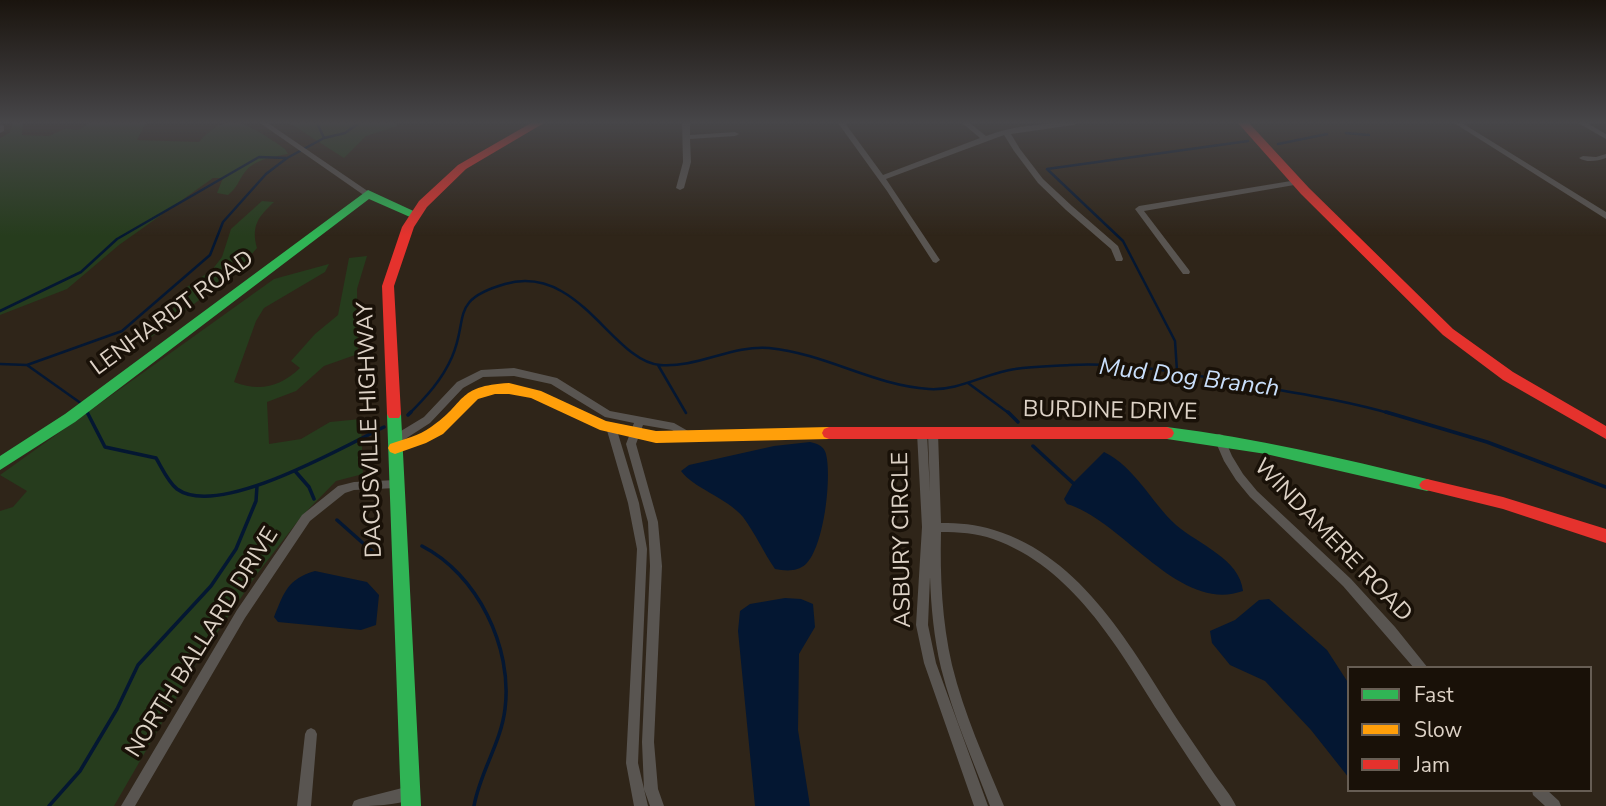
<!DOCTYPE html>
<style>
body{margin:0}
#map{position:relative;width:1606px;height:806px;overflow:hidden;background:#2f2519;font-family:"Nunito Sans",sans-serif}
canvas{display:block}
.legend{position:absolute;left:1347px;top:666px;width:245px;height:126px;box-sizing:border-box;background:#191108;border:2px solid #675e54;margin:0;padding:9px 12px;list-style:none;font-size:21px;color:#ddd2c6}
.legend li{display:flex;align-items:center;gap:14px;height:35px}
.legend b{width:35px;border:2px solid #675e54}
</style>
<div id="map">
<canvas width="1606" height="806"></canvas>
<ul class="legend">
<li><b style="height:9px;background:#30b455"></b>Fast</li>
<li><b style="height:9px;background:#ff9f0a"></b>Slow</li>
<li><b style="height:9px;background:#e5322d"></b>Jam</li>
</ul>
</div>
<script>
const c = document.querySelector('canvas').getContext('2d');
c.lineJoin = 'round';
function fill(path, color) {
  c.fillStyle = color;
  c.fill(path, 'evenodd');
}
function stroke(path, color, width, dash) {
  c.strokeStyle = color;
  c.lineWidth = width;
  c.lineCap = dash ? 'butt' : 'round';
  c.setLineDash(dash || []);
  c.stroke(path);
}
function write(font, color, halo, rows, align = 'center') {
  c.font = font + ' "Nunito Sans",sans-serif';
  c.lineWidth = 7;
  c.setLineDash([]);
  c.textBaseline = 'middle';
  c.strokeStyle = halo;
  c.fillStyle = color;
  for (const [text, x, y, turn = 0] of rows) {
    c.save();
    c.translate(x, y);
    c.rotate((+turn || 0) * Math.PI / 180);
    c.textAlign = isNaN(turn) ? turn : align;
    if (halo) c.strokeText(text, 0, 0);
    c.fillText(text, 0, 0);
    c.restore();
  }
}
fill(new Path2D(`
 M 13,123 L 23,123 L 22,135 L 49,136 L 66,128 L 78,130 L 90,123 L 146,123 L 137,140 L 199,142 C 229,106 254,128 285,149 L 288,154 C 273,157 255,159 245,172 C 238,181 238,187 228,195 L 217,193 L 223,178 L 213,178 L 119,245 L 67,289 L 0,315 L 0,138 L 9,133 Z
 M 289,123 L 395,123 L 398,126 L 366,136 L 344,158 Z
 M 262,201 L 274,202 C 258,217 251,226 257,248 L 238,270 L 150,338 L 142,335 L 174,308 L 181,291 L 212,270 L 222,257 L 231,229 Z
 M 367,256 L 357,289 L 358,354 L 324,366 L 296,391 L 267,402 L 269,444 L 301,439 L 330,422 L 361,419 L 363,474 L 336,481 L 301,517 L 257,574 L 196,664 L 114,806 L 0,806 L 0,511 L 13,507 L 27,491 L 0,475 L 274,279 L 329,264 L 325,272 L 264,308 L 256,321 L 234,382 C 260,392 280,387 300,368 L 291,361 L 315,334 L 338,315 L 349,258 Z`), '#263c1d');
fill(new Path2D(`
 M 810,442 C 818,444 824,446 826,454 C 832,478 824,547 806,564 C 797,572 786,571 775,569 C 764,553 755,533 743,517 C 726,497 693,488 681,471 L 689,465 L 774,446 Z
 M 1104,452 C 1135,467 1151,502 1176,525 C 1198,544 1240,559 1243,591 C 1179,614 1124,521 1067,504 L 1064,499 L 1073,483 Z
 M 315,571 L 367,582 L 379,595 L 376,625 L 361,630 L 278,622 L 274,617 C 284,593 287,579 315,571 Z
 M 785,598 L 801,599 L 813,604 L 815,627 L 799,654 L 798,730 L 810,806 L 755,806 L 738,631 L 740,611 L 750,604 Z
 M 1269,599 L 1327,650 L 1349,684 L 1349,778 L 1311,730 L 1265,681 L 1230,665 L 1212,643 L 1210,631 L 1235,620 L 1259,600 Z`), '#041732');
stroke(new Path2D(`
 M 317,123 L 324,138
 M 1346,133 L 1369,135
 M 1278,144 L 1327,134
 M 0,311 L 81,272 L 117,239 L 259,157 L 287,158 L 324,138 L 345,133 L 359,123
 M 0,364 L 27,365 L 82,404
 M 27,365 L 122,331 L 210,255 L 223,222 L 266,174 L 287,158
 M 658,365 L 686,413
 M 1177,371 L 1175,341 L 1123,241 L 1047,169 L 1248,141
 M 968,383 L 1010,414
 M 86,410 L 88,414
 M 409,414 C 426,397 442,380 452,357 C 469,318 449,300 505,284 C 579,263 612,361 660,365 C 697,368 732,345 769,348 C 827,354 872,385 929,389 C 959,391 986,373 1015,369 C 1033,366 1052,366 1070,365 C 1128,362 1189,374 1246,384 C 1295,393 1344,400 1392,414`), '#041732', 2.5);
stroke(new Path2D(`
 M 87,412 L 105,447 L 156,458 C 162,468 168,482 177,489 C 218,519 343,447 384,427
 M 1008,412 L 1018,422
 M 1386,412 L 1487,442 L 1606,487
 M 408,415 L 411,412
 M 1033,446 L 1073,483
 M 295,471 L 309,487 L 314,499
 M 337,520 L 374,553
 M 422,546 C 477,574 513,647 505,709 C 501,743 480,772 474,806
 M 49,806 L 80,771 L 117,709 L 138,665 L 211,586 L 236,549 L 256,501 L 257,486`), '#041732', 3.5);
fill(new Path2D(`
 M 260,123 L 268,123 L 372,194 L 371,196 L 365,196 Z
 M 682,123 L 690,123 L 690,135 L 735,132 L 739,134 L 735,136 L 690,139 L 691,162 L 684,188 L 680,190 L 676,188 L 683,162 Z
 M 838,123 L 845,123 L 883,175 L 980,138 L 962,123 L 970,123 L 986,136 C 1014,125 1047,123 1077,123 L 1074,125 L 1011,134 L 1020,149 L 1043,179 L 1072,206 L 1118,246 L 1123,259 L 1122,261 L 1116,261 L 1111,249 L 1066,210 L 1038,183 L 1014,151 L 1004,135 L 886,179 L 940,260 L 936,263 L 933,262 L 887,191 Z
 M 1454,123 L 1462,123 L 1606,212 L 1606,219 Z
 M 1578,123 L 1587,123 L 1606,134 L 1606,139 Z
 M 0,124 L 4,126 L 4,131 L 0,133 Z
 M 1606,154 L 1606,158 C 1597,161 1587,163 1579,158 L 1583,156 L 1596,157 Z
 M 1297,180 L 1301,182 L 1300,184 L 1144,211 L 1189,270 L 1190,272 L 1189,274 L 1183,274 L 1135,209 L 1139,206 Z
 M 514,368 L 557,378 L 610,411 L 674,423 L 688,431 L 690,434 L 688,437 L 685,438 L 672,430 L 643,425 L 636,444 L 658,522 L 662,566 L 654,742 L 658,789 L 664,806 L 650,806 L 644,789 L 642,742 L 650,566 L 648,522 L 626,444 L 634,423 L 605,417 L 551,384 L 514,376 L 483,377 L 463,388 L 430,423 L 399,443 L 391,443 L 390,440 L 391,437 L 424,417 L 457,382 L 481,370 Z
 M 611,423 L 614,424 L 616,427 L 639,503 L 647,549 L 638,763 L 648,806 L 634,806 L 626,763 L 637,549 L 628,503 L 606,427 L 608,424 Z
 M 922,429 L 925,430 L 927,433 L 930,492 L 928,433 L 930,430 L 936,430 L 938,433 L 941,523 C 959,523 976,524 994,530 C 1083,557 1132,649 1179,722 C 1191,740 1203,757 1215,775 C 1222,785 1231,795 1236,806 L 1221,806 C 1200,776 1179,744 1159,713 C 1117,646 1072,567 993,539 C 977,533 958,532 941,532 C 940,577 942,621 952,665 C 964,714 985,760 1004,806 L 990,806 C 973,760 953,716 941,668 C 934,638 931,607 930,577 L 928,625 L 936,663 L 988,806 L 974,806 L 924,663 L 916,625 L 922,527 L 917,433 L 919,430 Z
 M 1219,434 L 1223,435 L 1232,456 L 1243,474 L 1257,491 L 1351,579 L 1395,627 L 1428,668 L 1414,668 L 1343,586 L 1250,497 L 1236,480 L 1224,461 L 1214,438 L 1215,435 Z
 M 396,480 L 400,481 L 401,484 L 400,487 L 396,488 L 354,490 L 345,493 L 310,521 L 245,618 L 135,806 L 121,806 L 237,610 L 302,515 L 338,486 L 354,482 Z
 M 311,728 L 315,730 L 317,734 L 311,806 L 297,806 L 305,734 L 307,730 Z
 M 410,786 L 415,788 L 417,793 L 415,798 C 394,806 374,806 352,806 L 354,801 L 359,799 Z
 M 1532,790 L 1547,790 L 1559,801 L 1561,806 L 1545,806 L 1533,795 Z`), '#595551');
fill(new Path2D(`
 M 368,190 L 420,214 L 414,218 L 410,217 L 369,199 L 75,422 L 0,470 L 0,456 L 65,414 Z
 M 394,408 L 399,410 L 401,414 L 421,806 L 401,806 L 387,414 L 389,410 Z
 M 1167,427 C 1255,438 1341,458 1427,479 L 1432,481 L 1435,485 L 1432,489 L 1427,491 L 1266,454 L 1167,439 L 1162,437 L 1160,433 L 1162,429 Z`), '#30b455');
fill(new Path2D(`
 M 509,383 L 541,391 L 606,421 L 656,431 L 829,427 L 834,429 L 836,433 L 834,437 L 829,439 L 656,443 L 600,430 L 531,398 L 509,394 L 495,394 L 478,399 L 443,434 L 426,443 L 395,454 L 390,452 L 388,448 L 390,444 C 404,439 419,436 431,427 C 467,403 455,386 509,383 Z`), '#ff9f0a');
fill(new Path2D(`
 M 531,123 L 544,123 L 466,169 L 427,207 L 414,227 L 394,286 L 401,414 L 399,418 L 389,418 L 387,414 L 382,286 L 402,227 L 419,201 L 458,165 Z
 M 1238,123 L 1249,123 L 1309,188 L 1453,329 L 1513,372 L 1606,426 L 1606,439 L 1503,380 L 1443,335 L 1301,194 Z
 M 829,427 L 1167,427 L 1172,429 L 1174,433 L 1172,437 L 1167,439 L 829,439 L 824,437 L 822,433 L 824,429 Z
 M 1427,479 L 1503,497 L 1606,529 L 1606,543 L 1503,509 L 1422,489 L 1419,485 L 1422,481 Z`), '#e5322d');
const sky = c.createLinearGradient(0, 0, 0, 236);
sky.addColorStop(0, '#1a140e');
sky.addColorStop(0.52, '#474649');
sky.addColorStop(1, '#47464900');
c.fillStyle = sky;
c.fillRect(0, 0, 1606, 236);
write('23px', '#ddd2c6', '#191108', [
 ["LENHARDT ROAD",173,314,-36],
 ["BURDINE DRIVE",1110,412,1],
 ["DACUSVILLE HIGHWAY",371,430,-92],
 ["ASBURY CIRCLE",903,540,-91],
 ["WINDAMERE ROAD",1332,541,46],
 ["NORTH BALLARD DRIVE",203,643,-58]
]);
write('italic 24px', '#c9dffb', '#191108', [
 ["Mud Dog Branch",1189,379,7]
]);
</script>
